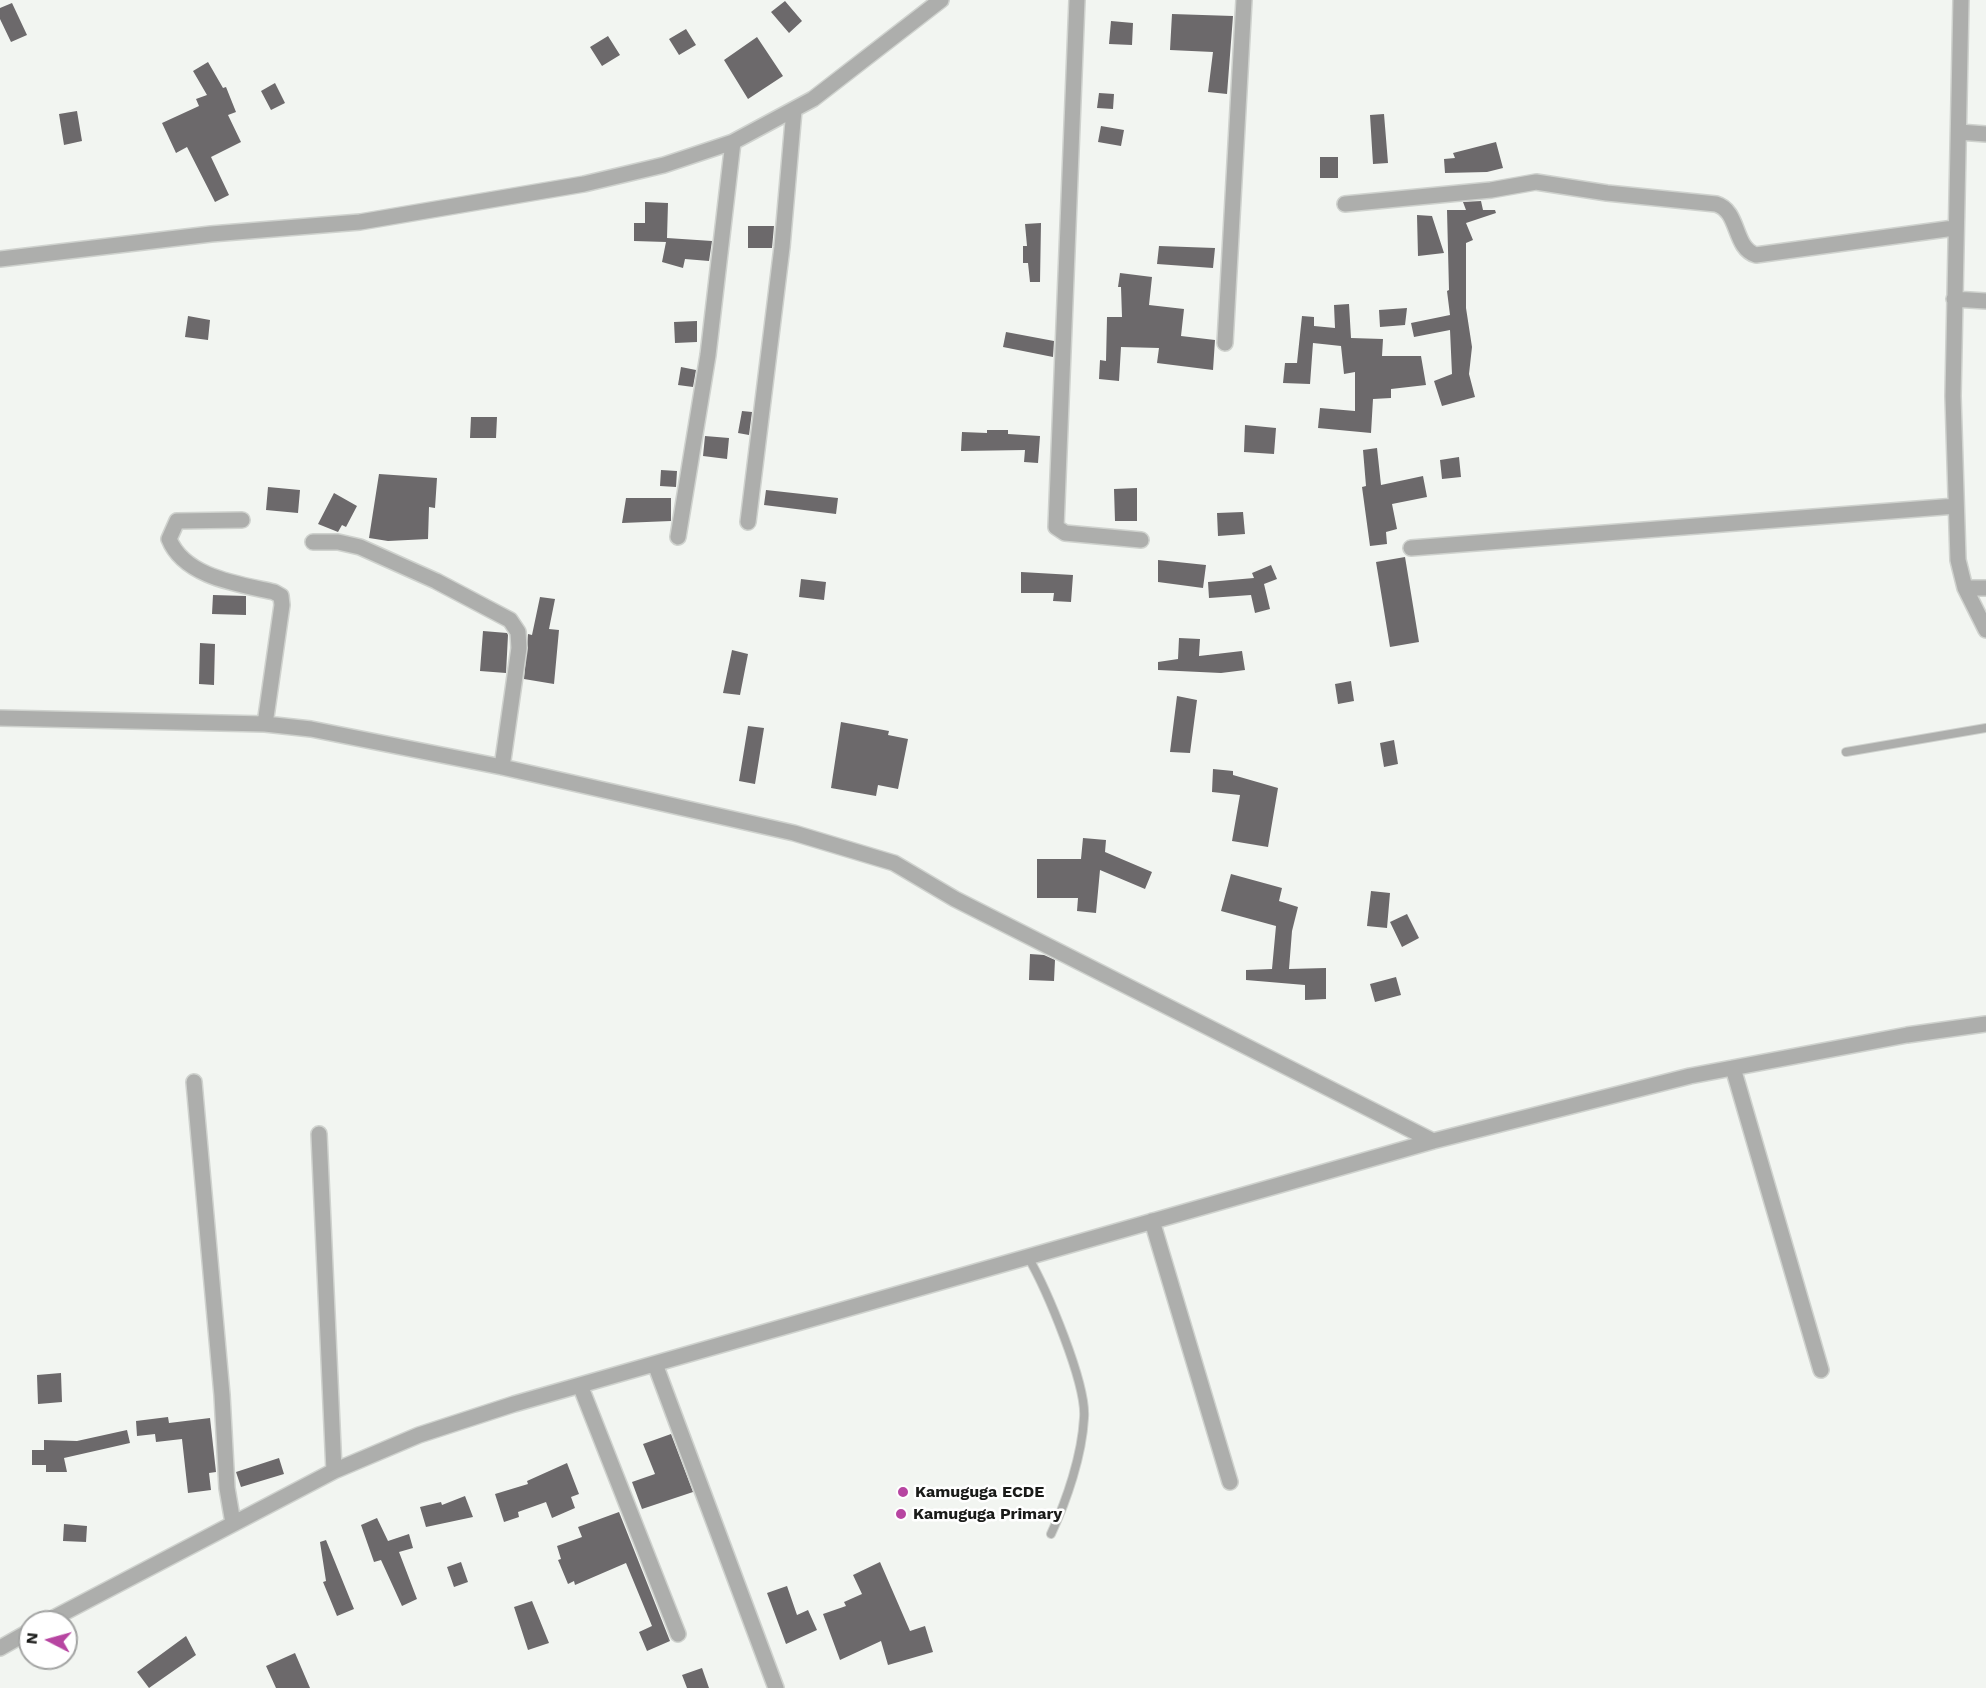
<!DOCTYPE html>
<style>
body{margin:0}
#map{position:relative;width:1986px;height:1688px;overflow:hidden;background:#f2f5f1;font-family:"Work Sans",sans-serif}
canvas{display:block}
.north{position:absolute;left:18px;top:1610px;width:60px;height:60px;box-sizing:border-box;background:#fff;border:2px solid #a3a4a3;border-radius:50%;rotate:276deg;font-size:16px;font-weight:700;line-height:24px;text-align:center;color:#1a1b19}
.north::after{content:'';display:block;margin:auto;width:21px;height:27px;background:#b745a1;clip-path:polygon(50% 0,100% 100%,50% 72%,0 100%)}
</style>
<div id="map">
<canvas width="1986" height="1688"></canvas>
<div class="north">N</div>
</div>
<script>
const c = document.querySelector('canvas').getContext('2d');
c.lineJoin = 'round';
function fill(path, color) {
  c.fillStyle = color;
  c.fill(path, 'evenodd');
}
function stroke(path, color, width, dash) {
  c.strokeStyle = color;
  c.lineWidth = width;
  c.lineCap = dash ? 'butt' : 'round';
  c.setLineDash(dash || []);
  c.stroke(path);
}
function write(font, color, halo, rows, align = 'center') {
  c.font = font + ' "Work Sans",sans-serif';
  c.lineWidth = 5;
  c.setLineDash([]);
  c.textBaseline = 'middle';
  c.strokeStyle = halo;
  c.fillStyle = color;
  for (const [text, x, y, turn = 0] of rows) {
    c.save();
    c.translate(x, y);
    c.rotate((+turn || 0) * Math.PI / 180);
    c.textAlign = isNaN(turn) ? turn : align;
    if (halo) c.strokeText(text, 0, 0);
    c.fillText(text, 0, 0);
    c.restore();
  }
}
fill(new Path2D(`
 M 785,1 L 802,21 L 789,33 L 771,12 Z
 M 12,3 L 27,35 L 11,42 L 0,19 L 0,8 Z
 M 1172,14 L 1233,16 L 1227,94 L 1208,92 L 1213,52 L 1170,50 Z
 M 1111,21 L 1133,23 L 1132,45 L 1109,44 Z
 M 686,29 L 696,45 L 679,55 L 669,39 Z
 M 608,36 L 620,55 L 602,66 L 590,47 Z
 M 757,37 L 783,76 L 748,99 L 724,60 Z
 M 208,62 L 223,88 L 226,87 L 236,112 L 228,115 L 241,142 L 211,157 L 229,195 L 215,202 L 187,147 L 176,153 L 162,123 L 199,106 L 196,99 L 207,95 L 193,71 Z
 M 275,83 L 285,103 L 271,110 L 261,91 Z
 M 1099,93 L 1114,94 L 1113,109 L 1097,108 Z
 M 77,111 L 82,141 L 64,145 L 59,114 Z
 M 1384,114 L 1388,163 L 1373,164 L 1370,115 Z
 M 1101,126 L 1124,130 L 1121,146 L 1098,142 Z
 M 1496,142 L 1503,168 L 1487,172 L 1445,173 L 1444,159 L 1455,158 L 1453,153 Z
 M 1320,157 L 1338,157 L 1338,178 L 1320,178 Z
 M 1481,201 L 1483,210 L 1495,210 L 1496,213 L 1466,223 L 1473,240 L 1466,243 L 1466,308 L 1472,347 L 1469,374 L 1475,397 L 1442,406 L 1434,381 L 1452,374 L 1450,330 L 1414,337 L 1411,323 L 1450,315 L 1447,291 L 1449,290 L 1447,210 L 1466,210 L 1463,202 Z
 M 645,202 L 668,203 L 667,238 L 712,241 L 709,261 L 685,259 L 683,268 L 662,262 L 666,242 L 634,241 L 634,223 L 645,223 Z
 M 1417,215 L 1432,216 L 1444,253 L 1418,256 Z
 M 1041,223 L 1040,282 L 1030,282 L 1028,263 L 1023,263 L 1023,246 L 1027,246 L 1025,224 Z
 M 748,226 L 774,226 L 772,248 L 748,248 Z
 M 1159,246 L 1215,248 L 1213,268 L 1157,264 Z
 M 1120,273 L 1152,277 L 1149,305 L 1184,309 L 1181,336 L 1215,340 L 1213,370 L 1157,363 L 1159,348 L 1121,347 L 1119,381 L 1099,379 L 1100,360 L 1106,361 L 1107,317 L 1122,317 L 1121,287 L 1118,287 Z
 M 1349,304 L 1351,338 L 1383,339 L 1382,356 L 1421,356 L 1426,385 L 1391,389 L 1391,398 L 1373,399 L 1371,433 L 1318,428 L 1320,408 L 1355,411 L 1355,372 L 1344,374 L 1341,346 L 1313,343 L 1310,384 L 1283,383 L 1285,363 L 1297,363 L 1302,316 L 1314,317 L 1314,326 L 1335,328 L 1334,305 Z
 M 1407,308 L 1405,325 L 1380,327 L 1379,310 Z
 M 188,316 L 210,320 L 208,340 L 185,337 Z
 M 697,321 L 697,342 L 675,343 L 674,322 Z
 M 1006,332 L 1054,341 L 1053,357 L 1003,347 Z
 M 681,367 L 696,370 L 693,387 L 678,385 Z
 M 742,411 L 752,412 L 749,435 L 738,433 Z
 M 471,417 L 497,417 L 496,438 L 470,438 Z
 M 1245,425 L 1276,428 L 1274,454 L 1244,452 Z
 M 987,430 L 1008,430 L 1008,434 L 1040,436 L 1038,463 L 1024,462 L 1025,450 L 961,451 L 962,432 L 987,433 Z
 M 705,436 L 729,438 L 727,459 L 703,456 Z
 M 1377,448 L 1381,485 L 1423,476 L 1427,497 L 1392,504 L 1397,529 L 1386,532 L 1387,544 L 1370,546 L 1362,487 L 1366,486 L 1363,450 Z
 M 1459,457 L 1461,477 L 1442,479 L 1440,460 Z
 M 661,470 L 677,471 L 676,487 L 660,486 Z
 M 379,474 L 437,478 L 435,508 L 429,507 L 428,539 L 388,541 L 369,538 Z
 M 268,487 L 300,490 L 298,513 L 266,510 Z
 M 1137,488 L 1137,521 L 1115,521 L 1114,489 Z
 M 766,490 L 838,498 L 836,514 L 764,505 Z
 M 334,493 L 357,506 L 346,527 L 342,525 L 338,532 L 318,524 Z
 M 626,498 L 671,498 L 671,521 L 622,523 Z
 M 1243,512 L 1245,534 L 1218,536 L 1217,513 Z
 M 1405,557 L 1419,642 L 1390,647 L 1376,562 Z
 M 1158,560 L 1206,565 L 1203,588 L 1158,582 Z
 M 1271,565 L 1277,579 L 1264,584 L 1270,609 L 1255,613 L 1251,595 L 1209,598 L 1208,582 L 1254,578 L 1252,573 Z
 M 1021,572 L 1073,575 L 1071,602 L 1053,601 L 1054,593 L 1021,593 Z
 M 801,579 L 826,582 L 824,600 L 799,597 Z
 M 213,595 L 246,596 L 246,615 L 212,614 Z
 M 540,597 L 555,599 L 549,629 L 559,630 L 554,684 L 524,679 L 528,634 L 532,635 Z
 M 483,631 L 507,633 L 508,635 L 506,673 L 480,671 Z
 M 1179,638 L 1200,639 L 1199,656 L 1242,651 L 1245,670 L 1221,673 L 1158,670 L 1158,662 L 1178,659 Z
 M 200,643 L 215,644 L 214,685 L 199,684 Z
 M 732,650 L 748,654 L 740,695 L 723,693 Z
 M 1351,681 L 1354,701 L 1338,704 L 1335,684 Z
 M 1177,696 L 1197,700 L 1190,753 L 1170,752 Z
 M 841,722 L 889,731 L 888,735 L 908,739 L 898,789 L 878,785 L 876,796 L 831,788 Z
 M 748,726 L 764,728 L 755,784 L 739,781 Z
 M 1394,740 L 1398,764 L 1384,767 L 1380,743 Z
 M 1213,769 L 1233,771 L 1233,775 L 1278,788 L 1268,847 L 1232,841 L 1240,795 L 1212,792 Z
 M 1083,838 L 1106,840 L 1105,852 L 1152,872 L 1145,889 L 1100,870 L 1096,913 L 1077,911 L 1078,898 L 1037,898 L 1037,859 L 1081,859 Z
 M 1231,874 L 1282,888 L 1279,901 L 1298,907 L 1292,931 L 1289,969 L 1326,968 L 1326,999 L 1305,1000 L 1305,985 L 1246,980 L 1246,970 L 1272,969 L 1276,926 L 1221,911 Z
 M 1371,891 L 1390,893 L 1387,928 L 1367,926 Z
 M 1407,914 L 1419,938 L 1402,947 L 1390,922 Z
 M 1030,954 L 1044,955 L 1055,960 L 1054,981 L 1029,980 Z
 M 1396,977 L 1401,995 L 1375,1002 L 1370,984 Z
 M 61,1373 L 62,1402 L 38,1404 L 37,1375 Z
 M 168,1417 L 169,1423 L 210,1418 L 216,1472 L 209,1473 L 211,1490 L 188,1493 L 182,1439 L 156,1442 L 155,1434 L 137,1436 L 136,1421 Z
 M 127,1430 L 130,1443 L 64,1458 L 67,1472 L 46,1472 L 46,1465 L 32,1465 L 32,1450 L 44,1450 L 44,1440 L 77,1441 Z
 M 671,1434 L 693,1492 L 642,1509 L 632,1482 L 655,1474 L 643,1444 Z
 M 279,1458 L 284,1474 L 241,1487 L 236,1472 Z
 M 567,1463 L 579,1494 L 571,1497 L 575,1508 L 552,1518 L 546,1502 L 518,1512 L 519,1517 L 504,1522 L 495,1494 L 528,1484 L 527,1481 Z
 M 465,1496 L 473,1517 L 426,1527 L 420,1507 L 441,1502 L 442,1505 Z
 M 619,1512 L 670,1641 L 647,1651 L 639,1632 L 652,1626 L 626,1563 L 575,1585 L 574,1581 L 568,1584 L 558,1560 L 561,1559 L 557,1546 L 582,1537 L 578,1527 Z
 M 377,1518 L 388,1541 L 409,1534 L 413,1548 L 399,1552 L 417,1599 L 402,1606 L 381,1560 L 374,1562 L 361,1525 Z
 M 64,1524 L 87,1526 L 86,1542 L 63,1541 Z
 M 326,1540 L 354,1609 L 337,1616 L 323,1582 L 326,1581 L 320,1542 Z
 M 461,1562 L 468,1582 L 454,1587 L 447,1567 Z
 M 880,1562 L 910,1631 L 925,1626 L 933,1652 L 888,1665 L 881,1641 L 840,1660 L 823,1614 L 846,1606 L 844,1602 L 862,1594 L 853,1575 Z
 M 787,1586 L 797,1615 L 808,1610 L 817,1630 L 786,1644 L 767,1593 Z
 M 532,1601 L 549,1643 L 528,1650 L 514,1607 Z
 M 186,1636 L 196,1655 L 149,1688 L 137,1672 Z
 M 295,1653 L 310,1688 L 276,1688 L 266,1666 Z
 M 702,1668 L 709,1688 L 687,1688 L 682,1675 Z`), '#6c696b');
const lane = new Path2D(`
 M 1846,752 L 1986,728
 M 1028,1257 C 1046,1288 1087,1384 1084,1418 C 1082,1455 1067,1500 1051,1534`);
const street = new Path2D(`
 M 1077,0 L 1056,527 L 1065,533 L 1141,540
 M 1961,0 L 1953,396 L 1958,560 L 1965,588 L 1986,630
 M 1959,132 L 1986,134
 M 1345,204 L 1491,190 L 1536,182 L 1607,193 L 1716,204 C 1740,211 1733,248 1756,255 L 1954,228
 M 0,259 L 211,234 L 360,222 L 584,184 L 664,165 L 733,142 L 813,99 L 941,0
 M 1954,299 L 1986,301
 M 1225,343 L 1244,0
 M 242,520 L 177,521 L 169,539 C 184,577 238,584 274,592 L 281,596 L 282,605 L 265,724
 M 748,522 L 782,247 L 794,110
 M 678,537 L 708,355 L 733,142
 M 313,542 L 338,542 L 360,547 L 436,581 L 510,620 L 518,632 L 519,648 L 502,767
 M 1411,548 L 1956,506
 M 1965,588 L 1986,588
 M 0,718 L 265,724 L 311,729 L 502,767 L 794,833 L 894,863 L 955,899 L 1433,1141
 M 1733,1068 L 1821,1370
 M 194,1082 L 222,1395 L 227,1488 L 233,1523
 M 319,1134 L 334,1471
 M 1152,1221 L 1230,1482
 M 655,1364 L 776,1688
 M 580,1385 L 678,1634
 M 46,1622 L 334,1471 L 419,1435 L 514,1404 L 1433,1141 L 1690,1076 L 1907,1035 L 1986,1024
 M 0,1648 L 30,1631`);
stroke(lane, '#cfd2ce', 10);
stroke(street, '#cfd2ce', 18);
stroke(lane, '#adaeac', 8);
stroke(street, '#adaeac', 15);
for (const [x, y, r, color] of [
 [903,1492,6,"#b745a1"],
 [901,1514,6,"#b745a1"]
]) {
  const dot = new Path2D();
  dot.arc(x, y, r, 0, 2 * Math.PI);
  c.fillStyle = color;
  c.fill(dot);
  stroke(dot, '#fff', 2);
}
write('bold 16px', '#1a1b19', '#fff', [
 ["Kamuguga ECDE",915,1492],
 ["Kamuguga Primary",913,1514]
], 'left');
</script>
